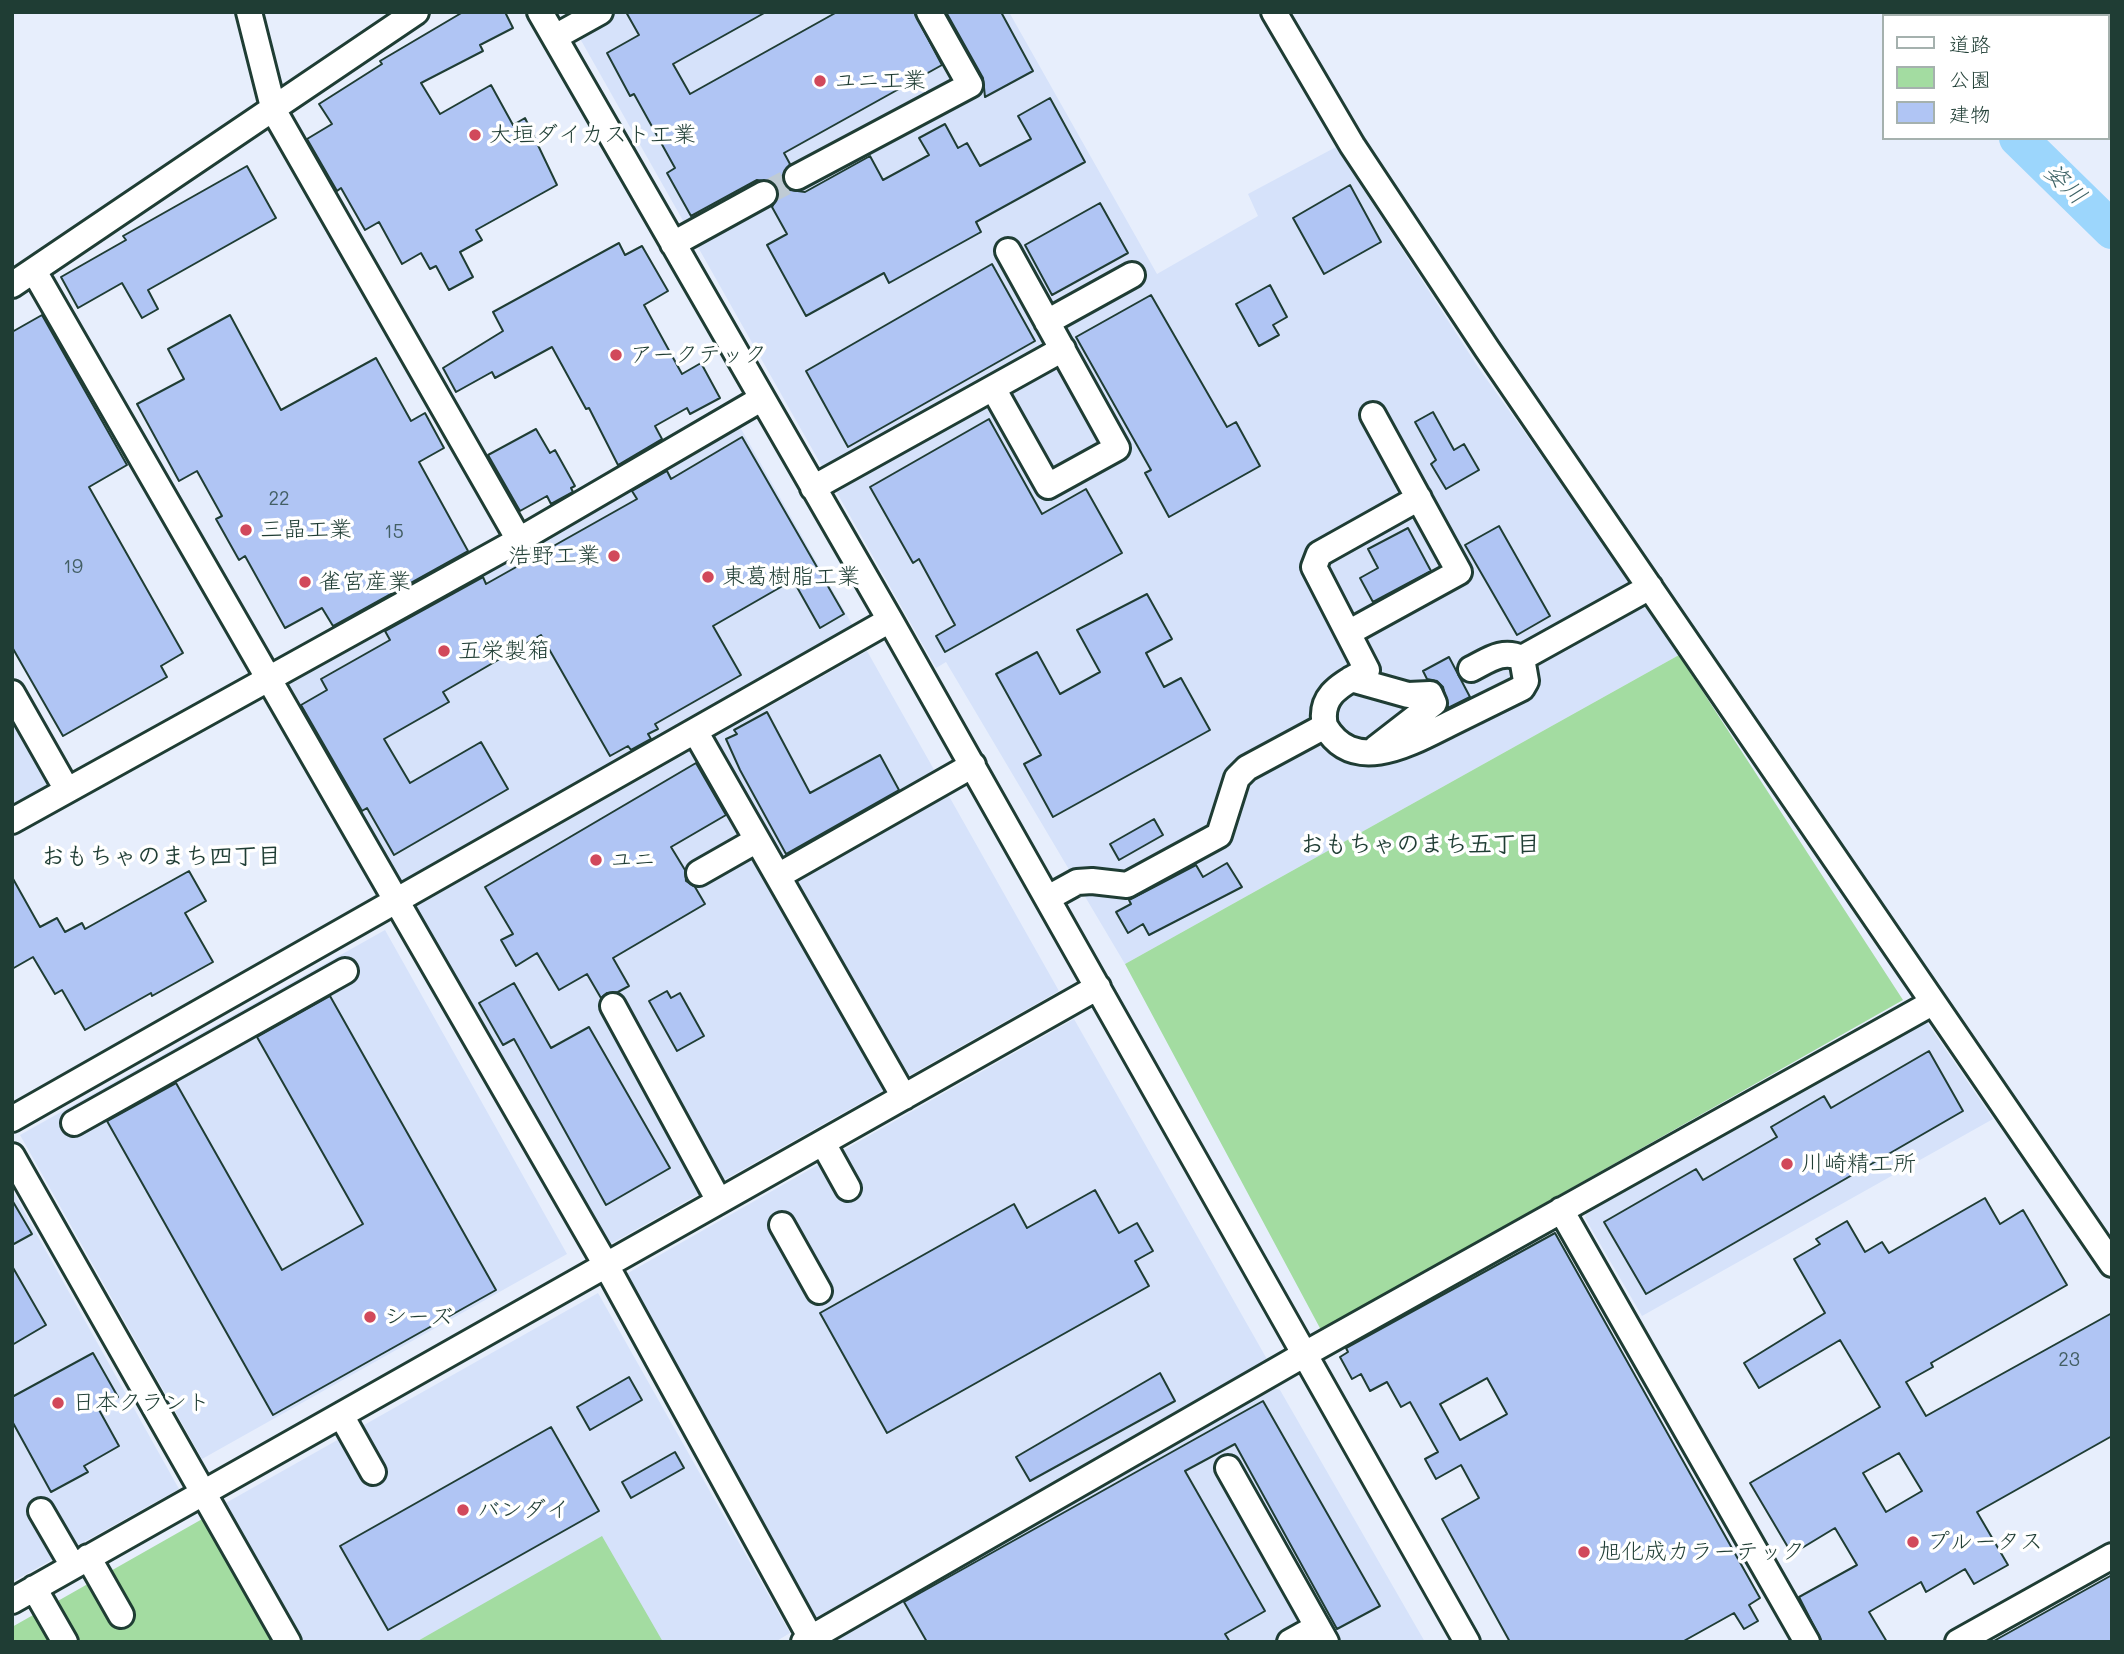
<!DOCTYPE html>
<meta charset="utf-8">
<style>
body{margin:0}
#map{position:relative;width:2124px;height:1654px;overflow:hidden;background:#e7eefc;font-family:Mali,"Klee One",sans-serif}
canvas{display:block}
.frame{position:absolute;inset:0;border:14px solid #1f3d34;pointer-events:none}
.legend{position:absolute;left:1882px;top:14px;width:228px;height:126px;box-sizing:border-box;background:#fff;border:2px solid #a5b1ae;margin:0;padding:9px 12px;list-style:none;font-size:21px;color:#1f3d34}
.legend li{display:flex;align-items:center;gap:14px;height:35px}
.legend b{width:35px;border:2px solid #a5b1ae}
</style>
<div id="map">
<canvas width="2124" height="1654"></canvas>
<div class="frame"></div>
<ul class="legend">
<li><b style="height:9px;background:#fff"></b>道路</li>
<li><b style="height:19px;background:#a3dca1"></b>公園</li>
<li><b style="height:19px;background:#b0c5f4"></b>建物</li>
</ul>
</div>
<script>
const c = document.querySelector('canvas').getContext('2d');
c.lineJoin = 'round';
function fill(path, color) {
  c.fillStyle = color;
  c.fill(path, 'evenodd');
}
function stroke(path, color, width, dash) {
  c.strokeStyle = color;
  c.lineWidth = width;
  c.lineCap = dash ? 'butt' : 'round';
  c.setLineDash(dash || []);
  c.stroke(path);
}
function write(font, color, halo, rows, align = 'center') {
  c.font = font + ' Mali,"Klee One",sans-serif';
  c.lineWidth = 7;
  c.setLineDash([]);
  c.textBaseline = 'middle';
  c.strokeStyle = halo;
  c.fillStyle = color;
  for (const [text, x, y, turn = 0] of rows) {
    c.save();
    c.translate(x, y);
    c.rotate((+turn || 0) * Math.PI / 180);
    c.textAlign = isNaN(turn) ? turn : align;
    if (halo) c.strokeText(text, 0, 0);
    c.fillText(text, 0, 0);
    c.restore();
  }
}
fill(new Path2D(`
 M 565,12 L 1009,12 L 1157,274 L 1258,216 L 1248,194 L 1336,147 L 1478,367 L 1639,593 L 1679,655 L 1125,964 L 946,662 L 936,668 Z
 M 740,427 L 853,626 L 397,885 L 284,687 Z
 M 867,651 L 1059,991 L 607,1246 L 415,907 Z
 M 12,712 L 56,789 L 12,814 Z
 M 385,930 L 567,1254 L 202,1459 L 20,1135 Z
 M 1924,1018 L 1993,1119 L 1642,1316 L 1585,1218 L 1587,1210 Z
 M 1074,1019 L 1268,1361 L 815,1618 L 621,1277 Z
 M 12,1190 L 179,1489 L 12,1582 Z
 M 598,1293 L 790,1633 L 775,1642 L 302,1642 L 224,1504 Z
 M 1269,1387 L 1280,1390 L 1425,1642 L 827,1642 Z`), '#d6e2fa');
fill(new Path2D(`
 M 1679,655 L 1903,1000 L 1321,1330 L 1125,964 Z
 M 204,1518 L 276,1642 L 12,1642 L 12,1627 Z
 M 602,1536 L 663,1642 L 416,1642 Z`), '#a3dca1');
stroke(new Path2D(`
 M 1903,12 L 1906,16
 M 2018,138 L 2112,230`), '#9cd6fc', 38);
const building = new Path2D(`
 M 463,12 L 505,12 L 513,28 L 480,45 L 483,51 L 421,83 L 440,114 L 491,85 L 513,125 L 525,118 L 557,185 L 476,230 L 482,240 L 460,252 L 473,277 L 449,290 L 436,266 L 430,269 L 421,253 L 402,264 L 379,222 L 365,230 L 341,188 L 337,191 L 307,139 L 332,124 L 319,104 L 382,64 L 380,61 Z
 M 626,12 L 766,12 L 673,64 L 690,94 L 837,12 L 914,12 L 942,65 L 784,153 L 790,164 L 782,177 L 790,190 L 805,192 L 870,156 L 883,180 L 929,155 L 919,138 L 945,124 L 958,148 L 967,143 L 980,166 L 1031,139 L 1018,116 L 1050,98 L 1085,162 L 976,222 L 981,232 L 889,283 L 884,273 L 806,316 L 767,245 L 787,234 L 772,207 L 779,194 L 772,182 L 757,180 L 691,216 L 667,173 L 675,168 L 634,94 L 630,96 L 607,53 L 639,35 Z
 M 946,12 L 1001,12 L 1033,71 L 985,97 L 983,78 Z
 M 247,166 L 276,218 L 148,290 L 158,309 L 142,318 L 122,283 L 78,308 L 61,277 L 126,240 L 123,236 Z
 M 1350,185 L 1381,242 L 1324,274 L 1293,218 Z
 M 1100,203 L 1128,253 L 1052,295 L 1025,245 Z
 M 619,243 L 625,255 L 642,246 L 668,291 L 644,305 L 682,374 L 701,363 L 720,398 L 690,414 L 687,408 L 655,426 L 662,439 L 618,465 L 589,408 L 586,409 L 552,347 L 495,378 L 492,372 L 456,392 L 443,368 L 503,331 L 493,312 Z
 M 992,264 L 1035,341 L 848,447 L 806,371 Z
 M 1270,285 L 1287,317 L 1273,325 L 1279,335 L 1259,346 L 1236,304 Z
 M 1151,295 L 1227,427 L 1236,422 L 1260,466 L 1169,517 L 1145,473 L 1151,470 L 1076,337 Z
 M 42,315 L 127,465 L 89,487 L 183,653 L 161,666 L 167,677 L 63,736 L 12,647 L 12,332 Z
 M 230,315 L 281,410 L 376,358 L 411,421 L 425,413 L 444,448 L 419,462 L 468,551 L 333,626 L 322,608 L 285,628 L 245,556 L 239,560 L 216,519 L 222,516 L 197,471 L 179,481 L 137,404 L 184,379 L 168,349 Z
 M 1433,412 L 1454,450 L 1464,444 L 1479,470 L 1446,489 L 1431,464 L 1436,460 L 1415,422 Z
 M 989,419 L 1042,514 L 1086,489 L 1122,553 L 945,652 L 936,636 L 955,625 L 919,559 L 913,563 L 870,487 Z
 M 536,429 L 550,453 L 555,450 L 575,486 L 571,488 L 573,492 L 551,504 L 547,496 L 520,511 L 488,455 Z
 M 742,437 L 844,614 L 820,628 L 793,580 L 713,626 L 741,675 L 655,724 L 658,729 L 648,734 L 651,739 L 631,750 L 628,746 L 610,756 L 541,635 L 443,692 L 449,702 L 384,739 L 410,783 L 481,742 L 508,789 L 394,855 L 367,808 L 362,811 L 301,705 L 327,690 L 321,679 L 390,640 L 385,631 L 483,577 L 486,584 L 637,499 L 632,491 L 667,471 L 671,479 Z
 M 1499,526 L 1550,616 L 1517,635 L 1465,545 Z
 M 1408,528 L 1431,571 L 1373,602 L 1360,578 L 1378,568 L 1368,549 Z
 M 1147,594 L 1172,639 L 1146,653 L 1164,687 L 1181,678 L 1210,730 L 1053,817 L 1024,764 L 1041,755 L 996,674 L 1037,652 L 1060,694 L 1100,672 L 1077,630 Z
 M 1449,657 L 1470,697 L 1448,708 L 1443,687 L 1437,681 L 1427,679 L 1423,671 Z
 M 767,712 L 810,793 L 880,755 L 899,790 L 786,854 L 740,770 L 726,739 L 737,734 L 734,730 Z
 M 696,763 L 726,815 L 671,847 L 685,870 L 686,881 L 695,887 L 705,904 L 613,958 L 629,986 L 618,992 L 607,993 L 601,998 L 587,974 L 559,990 L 537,953 L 516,966 L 501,940 L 513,934 L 485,887 Z
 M 1154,819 L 1163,835 L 1119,860 L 1110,844 Z
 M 1227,863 L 1242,887 L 1149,935 L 1143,924 L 1128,933 L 1116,912 L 1131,904 L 1129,900 L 1196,865 L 1203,877 Z
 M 189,871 L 206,901 L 185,913 L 213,962 L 152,996 L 151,993 L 85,1030 L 62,990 L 55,994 L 33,957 L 12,969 L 12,877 L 40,927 L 57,918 L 65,932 L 82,923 L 85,929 Z
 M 514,983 L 551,1048 L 589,1027 L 670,1168 L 606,1205 L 514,1039 L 503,1045 L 479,1003 Z
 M 667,991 L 671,998 L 680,993 L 704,1036 L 677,1051 L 649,1001 Z
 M 330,996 L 496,1290 L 273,1415 L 107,1121 L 176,1083 L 282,1270 L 363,1224 L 257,1037 Z
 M 1929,1051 L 1963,1111 L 1646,1294 L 1604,1222 L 1696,1169 L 1703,1180 L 1777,1137 L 1771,1127 L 1824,1096 L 1831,1108 Z
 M 1095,1190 L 1119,1233 L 1137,1223 L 1153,1251 L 1135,1261 L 1149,1286 L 887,1433 L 820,1313 L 1014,1204 L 1027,1228 Z
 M 1985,1198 L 2000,1224 L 2023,1210 L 2067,1285 L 1931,1363 L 1933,1367 L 1906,1382 L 1926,1416 L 2112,1313 L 2112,1436 L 1977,1512 L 2008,1565 L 1974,1584 L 1965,1569 L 1926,1592 L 1921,1582 L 1869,1612 L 1887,1642 L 1822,1642 L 1799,1597 L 1857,1565 L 1835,1528 L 1792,1554 L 1750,1483 L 1880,1407 L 1840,1340 L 1759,1388 L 1744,1363 L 1825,1313 L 1794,1259 L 1820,1244 L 1816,1239 L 1847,1221 L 1865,1252 L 1882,1242 L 1889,1253 ZM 1899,1453 L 1922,1491 L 1886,1512 L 1863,1473 Z
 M 12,1200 L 32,1234 L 12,1245 Z
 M 1555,1233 L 1760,1598 L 1749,1605 L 1758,1621 L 1744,1629 L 1734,1613 L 1682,1642 L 1510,1642 L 1442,1519 L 1479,1498 L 1461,1465 L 1436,1479 L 1425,1459 L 1438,1452 L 1410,1402 L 1401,1407 L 1387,1382 L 1370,1391 L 1361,1374 L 1352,1379 L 1340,1357 L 1348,1352 L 1346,1348 ZM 1487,1378 L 1507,1414 L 1460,1440 L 1440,1404 Z
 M 12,1266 L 46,1325 L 12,1345 Z
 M 93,1353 L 118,1397 L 98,1408 L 119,1446 L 84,1466 L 88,1472 L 51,1492 L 12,1421 L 12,1397 Z
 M 1160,1373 L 1175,1401 L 1030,1481 L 1016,1457 Z
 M 629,1377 L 642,1400 L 590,1430 L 577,1407 Z
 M 1263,1401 L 1380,1606 L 1337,1629 L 1235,1444 L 1185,1471 L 1265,1611 L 1225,1634 L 1230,1642 L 927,1642 L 904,1602 Z
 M 551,1427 L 599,1511 L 388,1630 L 340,1546 Z
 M 675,1452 L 684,1468 L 631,1498 L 622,1482 Z
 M 2112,1575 L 2112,1642 L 1992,1642 Z`);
fill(building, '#b0c5f4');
stroke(building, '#1f3d34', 2);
stroke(new Path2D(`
 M 764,194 L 797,177`), '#bfcbd4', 24, [24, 12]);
const minor = new Path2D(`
 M 249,12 L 274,111 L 519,540
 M 540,12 L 890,620 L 1467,1642
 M 1274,12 L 1352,145 L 1487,349 L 2112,1264
 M 555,37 L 600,12
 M 797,177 L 970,85 L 929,12
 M 673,244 L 764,194
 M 34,271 L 606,1265 L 813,1642
 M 12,285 L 416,12
 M 1047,322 L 1132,275
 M 993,388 L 1048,486 L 1117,448 L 1008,251
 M 813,488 L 1063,349
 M 1348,633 L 1459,572 L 1373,415
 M 1522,658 L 1650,587
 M 1351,679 L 1408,695 L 1430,694 L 1434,703 L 1376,748
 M 12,693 L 67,790
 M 1325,726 C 1354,776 1411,743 1449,724 C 1473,712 1498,700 1522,688 L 1526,681 L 1522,658 C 1502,649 1489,660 1471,669
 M 695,731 L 904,1097
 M 12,821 L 519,540 L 761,399
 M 699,873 L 757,840
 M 778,876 L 973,765
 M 1048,898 L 1077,882 L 1092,881 L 1127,885 L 1219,835 L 1237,778 L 1247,768 L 1325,726 C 1318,694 1343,684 1367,670 L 1314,567 L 1319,554 L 1419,498
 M 613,1006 L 719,1201
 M 12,1119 L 890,620
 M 74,1123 L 345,971
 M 823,1143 L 848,1188
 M 12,1156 L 288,1642
 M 1561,1210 L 1807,1642
 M 782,1225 L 819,1291
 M 341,1415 L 373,1472
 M 1228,1468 L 1326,1642
 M 41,1511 L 73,1566
 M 88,1557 L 121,1615
 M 34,1588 L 65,1642
 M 12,1601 L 1098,987
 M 804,1642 L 1305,1354 L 1932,1003
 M 1290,1642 L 1317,1627
 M 1958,1642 L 2112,1556`);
stroke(minor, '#1f3d34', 30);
stroke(minor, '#fff', 24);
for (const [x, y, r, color] of [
 [820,81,7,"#d1495b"],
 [475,135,7,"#d1495b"],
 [616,355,7,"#d1495b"],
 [246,530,7,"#d1495b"],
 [614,556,7,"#d1495b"],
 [708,577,7,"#d1495b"],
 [305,582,7,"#d1495b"],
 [444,651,7,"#d1495b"],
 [596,860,7,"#d1495b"],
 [1787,1164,7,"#d1495b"],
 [370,1317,7,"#d1495b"],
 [58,1403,7,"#d1495b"],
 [463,1510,7,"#d1495b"],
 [1913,1542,7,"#d1495b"],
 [1584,1552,7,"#d1495b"]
]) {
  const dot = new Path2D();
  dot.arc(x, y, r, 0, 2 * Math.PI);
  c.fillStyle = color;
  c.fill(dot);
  stroke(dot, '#fff', 2.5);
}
write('19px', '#435f64', null, [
 ["22",279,499],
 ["15",394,532],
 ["19",73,567],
 ["23",2069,1360]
]);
write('23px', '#1f3d34', '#fff', [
 ["ユニ工業",834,81],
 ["大垣ダイカスト工業",489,135],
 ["アークテック",630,355],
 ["三晶工業",260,530],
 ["浩野工業",600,556,"right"],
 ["東葛樹脂工業",722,577],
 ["雀宮産業",319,582],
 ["五栄製箱",458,651],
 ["ユニ",610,860],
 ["川崎精工所",1801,1164],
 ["シーズ",384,1317],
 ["日本クラント",72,1403],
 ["バンダイ",477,1510],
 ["プルータス",1927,1542],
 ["旭化成カラーテック",1598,1552]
], 'left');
write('italic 24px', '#3e6366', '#fff', [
 ["姿川",2065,184,44]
]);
write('bold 24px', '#1f3d34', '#fff', [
 ["おもちゃのまち五丁目",1420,845],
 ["おもちゃのまち四丁目",161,857]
]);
</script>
